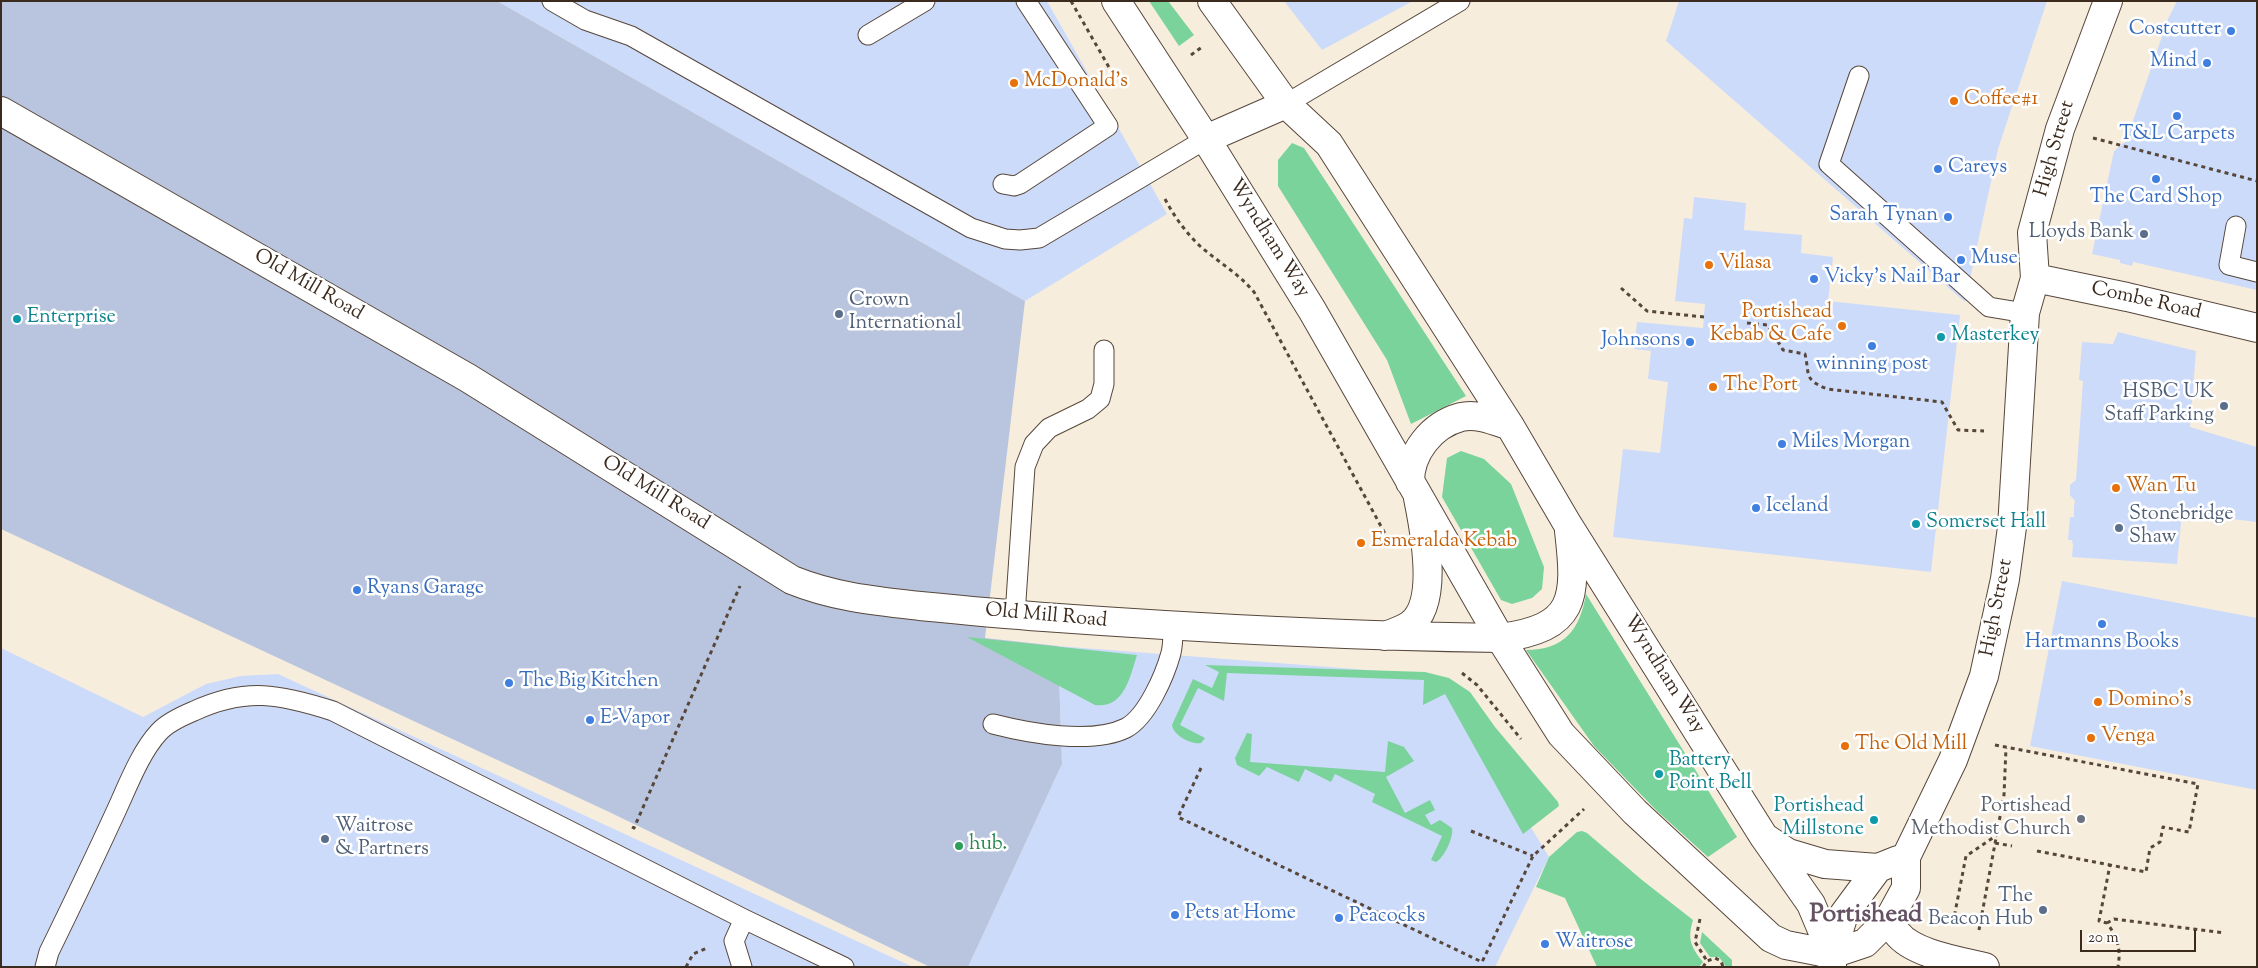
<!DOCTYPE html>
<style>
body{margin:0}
#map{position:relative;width:2258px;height:968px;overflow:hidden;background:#f7eddd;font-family:"Sorts Mill Goudy",serif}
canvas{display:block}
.frame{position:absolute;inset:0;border:2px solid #3b2a1e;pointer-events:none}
.scale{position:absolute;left:2080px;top:930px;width:116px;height:22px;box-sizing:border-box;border:2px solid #3b2a1e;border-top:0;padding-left:6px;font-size:15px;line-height:18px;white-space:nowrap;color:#3b2a1e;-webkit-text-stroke:4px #fff;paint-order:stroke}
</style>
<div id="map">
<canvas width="2258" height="968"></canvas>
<div class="frame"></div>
<div class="scale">20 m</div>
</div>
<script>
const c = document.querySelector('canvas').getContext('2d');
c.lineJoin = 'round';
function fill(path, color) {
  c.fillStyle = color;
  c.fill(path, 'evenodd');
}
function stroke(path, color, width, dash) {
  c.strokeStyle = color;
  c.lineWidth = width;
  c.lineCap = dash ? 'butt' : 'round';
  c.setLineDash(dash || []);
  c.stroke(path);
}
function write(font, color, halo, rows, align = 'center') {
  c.font = font + ' "Sorts Mill Goudy",serif';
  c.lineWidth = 5;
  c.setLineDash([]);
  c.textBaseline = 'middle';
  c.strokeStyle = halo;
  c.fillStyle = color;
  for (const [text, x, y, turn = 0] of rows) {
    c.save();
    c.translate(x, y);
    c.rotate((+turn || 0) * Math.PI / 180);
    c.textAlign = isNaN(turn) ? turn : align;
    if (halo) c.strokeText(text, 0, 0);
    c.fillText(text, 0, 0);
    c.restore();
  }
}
fill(new Path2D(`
 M 497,1 L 1047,1 L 1167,214 L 1025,301 Z
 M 1284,1 L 1413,1 L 1322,50 Z
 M 1679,1 L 2047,1 L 1998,149 L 1965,302 L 1666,41 Z
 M 2177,1 L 2257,1 L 2257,290 L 2133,262 L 2132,266 L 2120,263 L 2120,260 L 2092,254 L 2114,151 L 2126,141 L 2168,19 Z
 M 1694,197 L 1746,203 L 1744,230 L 1802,235 L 1801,253 L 1833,257 L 1828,301 L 1960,315 L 1931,572 L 1613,537 L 1623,449 L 1660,453 L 1668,382 L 1648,379 L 1651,351 L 1634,349 L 1637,322 L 1703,328 L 1705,304 L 1675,301 L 1684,218 L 1692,219 Z
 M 2118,332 L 2196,351 L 2190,427 L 2257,447 L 2257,522 L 2182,513 L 2177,564 L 2072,557 L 2073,545 L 2072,540 L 2068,540 L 2070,517 L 2074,517 L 2074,507 L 2075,501 L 2070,495 L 2070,485 L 2076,480 L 2083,381 L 2079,380 L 2082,342 L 2113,344 Z
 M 2062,581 L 2257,618 L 2257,790 L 2030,746 Z
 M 1058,646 L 1420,674 L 1442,681 L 1549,857 L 1495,967 L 968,967 L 1062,764 Z
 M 1,648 L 143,717 L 206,684 L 241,676 L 278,674 L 913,967 L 1,967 Z`), '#cddbfa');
fill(new Path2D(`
 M 1,1 L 497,1 L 1025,301 L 985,638 L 1058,646 L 1062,764 L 968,967 L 930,967 L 607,811 L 1,529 Z`), '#b9c5de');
fill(new Path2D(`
 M 1149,1 L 1168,1 L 1194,35 L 1179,46 Z
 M 1292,143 L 1304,148 L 1466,396 L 1411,424 L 1387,360 L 1278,186 L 1278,160 Z
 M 1461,451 L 1484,459 L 1511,484 L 1544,567 L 1542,589 L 1532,598 L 1512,604 L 1501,600 L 1442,497 L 1447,458 Z
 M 1586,594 L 1737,837 L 1708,857 L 1656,810 L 1594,746 L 1526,650 C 1564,650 1580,630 1586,594 Z
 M 967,637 L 1137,655 C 1130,677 1124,709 1095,705 Z
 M 1205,665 L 1425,672 L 1449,678 L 1470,692 L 1495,727 L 1558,802 L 1559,806 L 1523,834 L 1445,694 L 1423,705 L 1424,680 L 1227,673 L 1224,701 L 1198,688 L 1180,725 L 1205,738 L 1201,743 C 1191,745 1173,735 1172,725 L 1193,679 L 1212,688 L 1219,672 Z
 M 1247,733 L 1252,734 L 1250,762 L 1385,772 L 1388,741 L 1404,747 L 1414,761 L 1386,777 L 1405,813 L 1430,800 L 1435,810 L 1425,815 L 1431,825 L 1440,820 L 1452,828 C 1454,837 1444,858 1436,862 L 1431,860 L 1442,836 L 1372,802 L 1375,794 L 1335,774 L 1331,782 L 1305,769 L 1299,782 L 1267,767 L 1259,776 L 1237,765 L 1235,758 Z
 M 1582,831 L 1587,833 L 1642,880 L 1693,920 C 1687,939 1691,947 1703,962 L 1699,967 L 1597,967 L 1565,898 L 1536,887 L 1549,857 L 1577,832 Z
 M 1702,932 L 1732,960 L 1732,967 L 1726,967 L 1719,957 L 1710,957 L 1700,943 Z`), '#79d39a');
const lane = new Path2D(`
 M 552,1 L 585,20 L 631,36 L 971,228 L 1005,239 L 1020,240 L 1039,238 L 1206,139
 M 868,35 L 925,1
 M 1859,76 L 1829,164 L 1989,307 L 2025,313
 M 1286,104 L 1460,1
 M 1003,184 L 1014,186 L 1020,184 L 1108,126 L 1026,1
 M 2236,226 L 2229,265 L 2257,272
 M 1015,615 L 1025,467 L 1034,444 L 1049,428 L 1088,409 L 1100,399 L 1104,384 L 1104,350
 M 993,724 C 1028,733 1092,745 1126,728 C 1147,717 1165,675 1171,653 C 1173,645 1173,635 1173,627
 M 45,967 L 49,952 C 72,905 95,857 117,809 C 128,785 141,751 159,732 C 167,723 182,716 194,711 C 246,687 280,694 333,711 L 744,919 L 844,967
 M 742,967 L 734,941 L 744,919`);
const street = new Path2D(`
 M 1,111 L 468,378 L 792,580 C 834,597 875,601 920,606 C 961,610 1003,614 1044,617 C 1196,628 1348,636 1500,638
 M 1385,636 C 1393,633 1403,630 1410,625 C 1440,603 1424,528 1418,498
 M 1889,919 C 1891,923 1893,929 1897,933 C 1913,954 1960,961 1985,967`);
const secondary = new Path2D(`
 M 2035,278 L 2127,297 L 2257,328
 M 1832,954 L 1865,943 L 1889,919 L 1906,888 L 1906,857 L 1953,760 L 1984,676 L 2005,579 L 2012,527 L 2025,313 L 2035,278 L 2032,233 L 2060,129 L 2108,1
 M 1832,954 L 1844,914 L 1878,868 L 1898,860`);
const primary = new Path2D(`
 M 1116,1 L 1206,139 L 1312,310 L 1500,638 L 1561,734 L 1635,812 L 1771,938 L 1786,945 L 1832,954
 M 1212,1 L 1286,104 L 1329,144 L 1510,426 L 1568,525 L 1764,837 L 1811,904 L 1832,954 L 1832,967
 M 1206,139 L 1286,104
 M 1410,482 C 1410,453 1431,425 1461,417 C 1477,413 1495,421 1510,426
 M 1500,638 C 1576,628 1577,599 1569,531
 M 1767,839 L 1788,853 L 1825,864 L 1878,868`);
stroke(lane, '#57473b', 21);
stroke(street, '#57473b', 30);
stroke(secondary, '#57473b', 30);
stroke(primary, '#57473b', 30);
stroke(new Path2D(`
 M 1071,1 L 1114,76
 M 1191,55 L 1202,47
 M 2093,138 L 2257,181
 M 1165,199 C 1174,216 1186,233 1200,246 C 1218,262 1238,273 1254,292 L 1389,541
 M 1621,288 L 1647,311 L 1704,317
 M 1747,323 L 1768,325 L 1783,350 L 1805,354 C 1810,375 1803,379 1827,389 L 1942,402 L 1958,430 L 1984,431
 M 1462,673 L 1477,685 L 1521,739
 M 1995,745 L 2198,784 L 2189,832 L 2163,827 L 2160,842 L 2150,848 L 2146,872 L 2110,865 L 2099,921 L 2107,923 C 2118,938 2121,949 2118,967
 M 1201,768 L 1178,817 L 1482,962 L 1533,856 L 1584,809
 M 632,827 L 634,828 L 740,586
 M 1471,831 L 1533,856
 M 1995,843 L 2012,846
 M 2037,851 L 2110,865
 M 1700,919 L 1695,942 L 1707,961
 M 1953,923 L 1966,856 L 1997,835
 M 2107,923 L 2114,919 L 2225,933
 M 1979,930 L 2004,795 L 2006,748
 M 686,967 L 693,954 L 707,948
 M 1703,967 L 1707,961 L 1715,958 L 1721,961 L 1723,967`), '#57473b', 3, [4, 4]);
stroke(lane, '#fff', 19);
stroke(street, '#fff', 28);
stroke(secondary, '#fff', 28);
stroke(primary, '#fff', 28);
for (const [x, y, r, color] of [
 [2231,31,5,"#3f7fe0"],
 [2207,63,5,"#3f7fe0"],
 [1014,83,5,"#e8710a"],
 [1954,101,5,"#e8710a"],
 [2177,116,5,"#3f7fe0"],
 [1938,169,5,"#3f7fe0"],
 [2156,179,5,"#3f7fe0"],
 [1948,217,5,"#3f7fe0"],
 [2144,234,5,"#5c6f8a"],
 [1961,260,5,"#3f7fe0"],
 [1709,265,5,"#e8710a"],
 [1814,279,5,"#3f7fe0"],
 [839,314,5,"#5c6f8a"],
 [17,319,5,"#0f9aa8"],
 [1842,326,5,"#e8710a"],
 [1941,337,5,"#0f9aa8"],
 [1690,342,5,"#3f7fe0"],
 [1872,346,5,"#3f7fe0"],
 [1713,387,5,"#e8710a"],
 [2224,406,5,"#5c6f8a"],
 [1782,444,5,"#3f7fe0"],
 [2116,488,5,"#e8710a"],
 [1756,508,5,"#3f7fe0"],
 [1916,524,5,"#0f9aa8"],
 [2119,528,5,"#5c6f8a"],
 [1361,543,5,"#e8710a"],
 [357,590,5,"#3f7fe0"],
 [2102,624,5,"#3f7fe0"],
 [509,683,5,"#3f7fe0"],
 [2098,702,5,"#e8710a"],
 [590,720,5,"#3f7fe0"],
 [2091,738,5,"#e8710a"],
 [1845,746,5,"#e8710a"],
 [1659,774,5,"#0f9aa8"],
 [2081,819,5,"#6b7280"],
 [1874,820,5,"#0f9aa8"],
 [325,839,5,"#5c6f8a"],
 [959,846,5,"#2e9e5b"],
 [2043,910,5,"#5c6f8a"],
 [1175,915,5,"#3f7fe0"],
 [1339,918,5,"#3f7fe0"],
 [1545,944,5,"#3f7fe0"]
]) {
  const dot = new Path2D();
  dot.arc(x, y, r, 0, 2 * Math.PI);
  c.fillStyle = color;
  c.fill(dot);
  stroke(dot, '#fff', 2);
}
write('20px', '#366cbe', '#fff', [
 ["Costcutter",2221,31,"right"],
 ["Mind",2197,63,"right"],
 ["T&L Carpets",2177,136,"center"],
 ["Careys",1948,169],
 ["The Card Shop",2156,199,"center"],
 ["Sarah Tynan",1938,217,"right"],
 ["Muse",1971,260],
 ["Vicky's Nail Bar",1824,279],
 ["Johnsons",1680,342,"right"],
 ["winning post",1872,366,"center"],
 ["Miles Morgan",1792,444],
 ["Iceland",1766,508],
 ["Ryans Garage",367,590],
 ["Hartmanns Books",2102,644,"center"],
 ["The Big Kitchen",519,683],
 ["E-Vapor",600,720],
 ["Pets at Home",1185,915],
 ["Peacocks",1349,918],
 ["Waitrose",1555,944]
], 'left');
write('20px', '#c56008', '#fff', [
 ["McDonald's",1024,83],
 ["Coffee#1",1964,101],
 ["Vilasa",1719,265],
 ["Portishead",1832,314,"right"],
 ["Kebab & Cafe",1832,337,"right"],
 ["The Port",1723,387],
 ["Wan Tu",2126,488],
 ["Esmeralda Kebab",1371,543],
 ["Domino's",2108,702],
 ["Venga",2101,738],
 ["The Old Mill",1855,746]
], 'left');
write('20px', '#3b2a1e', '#fff', [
 ["High Street",2056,149,-74],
 ["Wyndham Way",1268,239,58],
 ["Old Mill Road",308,286,30],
 ["Combe Road",2146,302,13],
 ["Old Mill Road",655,494,32],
 ["High Street",1998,608,-79],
 ["Old Mill Road",1046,617,5],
 ["Wyndham Way",1663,675,58]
]);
write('20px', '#4e5e75', '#fff', [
 ["Lloyds Bank",2134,234],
 ["Crown",849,302,"left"],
 ["International",849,325,"left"],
 ["HSBC UK",2214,394],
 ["Staff Parking",2214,417],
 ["Stonebridge",2129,516,"left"],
 ["Shaw",2129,539,"left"],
 ["Waitrose",335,828,"left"],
 ["& Partners",335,851,"left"],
 ["The",2033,898],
 ["Beacon Hub",2033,921]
], 'right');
write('20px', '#0d838f', '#fff', [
 ["Enterprise",27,319],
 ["Masterkey",1951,337],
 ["Somerset Hall",1926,524],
 ["Battery",1669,762],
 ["Point Bell",1669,785],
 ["Portishead",1864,808,"right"],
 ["Millstone",1864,831,"right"]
], 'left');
write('20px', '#5b616d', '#fff', [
 ["Portishead",2071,808],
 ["Methodist Church",2071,831]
], 'right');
write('20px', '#27864d', '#fff', [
 ["hub.",969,846]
], 'left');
write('bold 25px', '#655262', '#fff', [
 ["Portishead",1866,917]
]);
</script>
